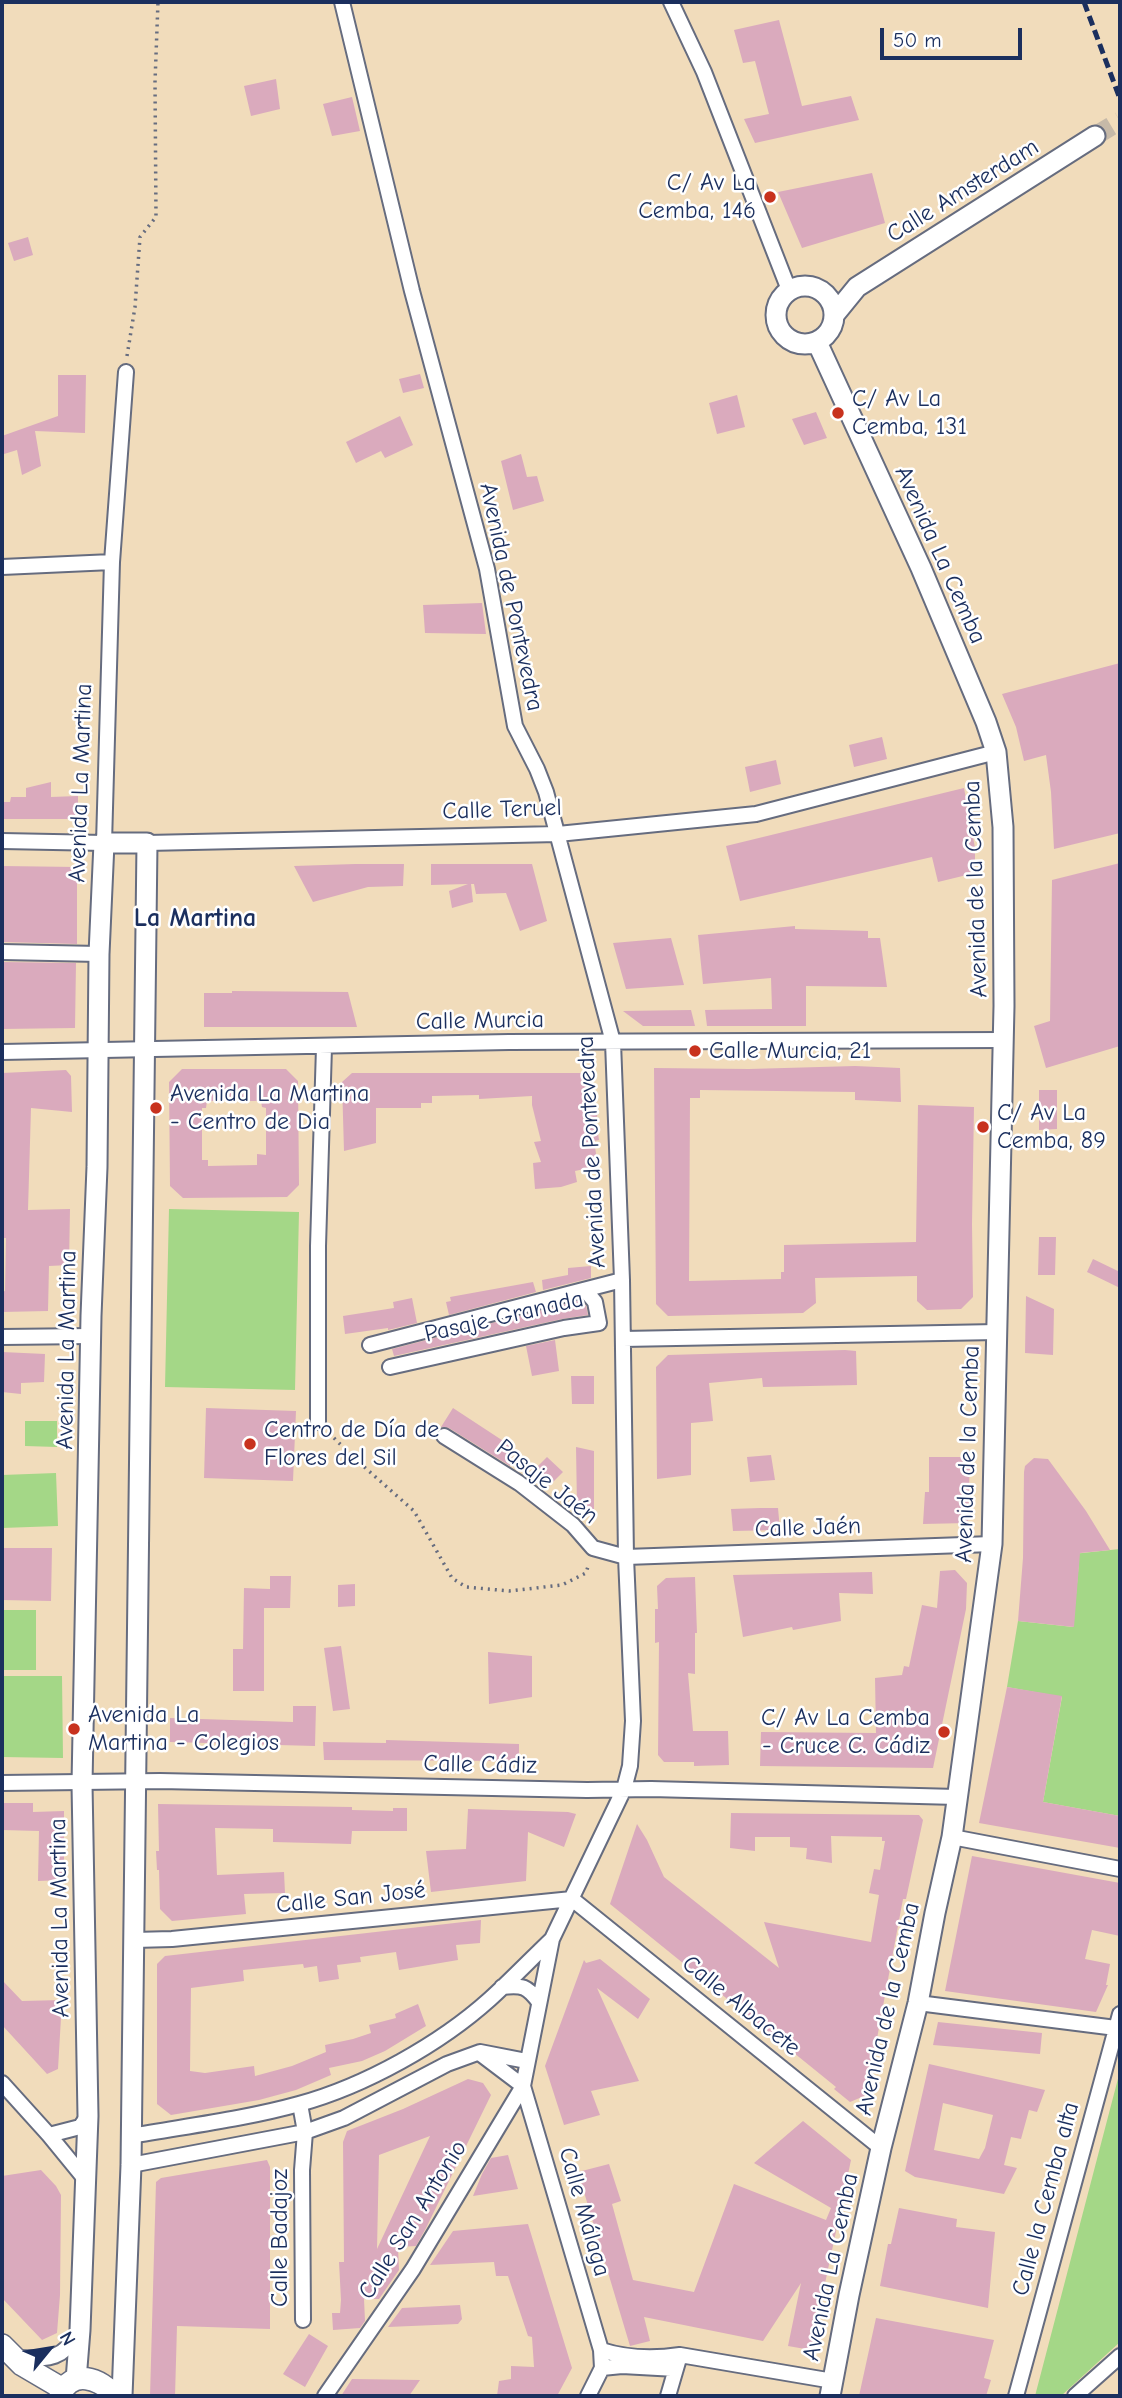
<!DOCTYPE html>
<meta charset="utf-8">
<style>
body{margin:0}
#map{position:relative;width:1122px;height:2398px;overflow:hidden;background:#f1dcbb;font-family:"Comic Neue",sans-serif}
canvas{display:block}
.frame{position:absolute;inset:0;border:4px solid #1b2f5e;pointer-events:none}
.north{position:absolute;left:14px;top:2314px;width:70px;height:70px;-webkit-text-stroke:5px #fff;paint-order:stroke;rotate:60deg;font-size:19px;font-weight:700;line-height:28px;text-align:center;color:#1b2f5e}
.north::after{content:'';display:block;margin:auto;width:24px;height:32px;background:#1b2f5e;clip-path:polygon(50% 0,100% 100%,50% 72%,0 100%)}
.scale{position:absolute;left:880px;top:28px;width:142px;height:32px;box-sizing:border-box;border:4px solid #1b2f5e;border-top:0;padding-left:9px;font-size:21px;line-height:24px;white-space:nowrap;color:#1b2f5e;-webkit-text-stroke:5px #fff;paint-order:stroke}
</style>
<div id="map">
<canvas width="1122" height="2398"></canvas>
<div class="frame"></div>
<div class="north">N</div>
<div class="scale">50 m</div>
</div>
<script>
const c = document.querySelector('canvas').getContext('2d');
c.lineJoin = 'round';
function fill(path, color) {
  c.fillStyle = color;
  c.fill(path, 'evenodd');
}
function stroke(path, color, width, dash) {
  c.strokeStyle = color;
  c.lineWidth = width;
  c.lineCap = dash ? 'butt' : 'round';
  c.setLineDash(dash || []);
  c.stroke(path);
}
function write(font, color, halo, rows, align = 'center') {
  c.font = font + ' "Comic Neue",sans-serif';
  c.lineWidth = 5;
  c.setLineDash([]);
  c.textBaseline = 'middle';
  c.strokeStyle = halo;
  c.fillStyle = color;
  for (const [text, x, y, turn = 0] of rows) {
    c.save();
    c.translate(x, y);
    c.rotate((+turn || 0) * Math.PI / 180);
    c.textAlign = isNaN(turn) ? turn : align;
    if (halo) c.strokeText(text, 0, 0);
    c.fillText(text, 0, 0);
    c.restore();
  }
}
fill(new Path2D(`
 M 169,1209 L 299,1212 L 295,1390 L 165,1387 Z
 M 25,1421 L 57,1421 L 57,1447 L 25,1446 Z
 M 56,1473 L 58,1526 L 2,1528 L 2,1475 Z
 M 1120,1549 L 1120,1816 L 1043,1802 L 1062,1697 L 1007,1687 L 1018,1621 L 1073,1627 L 1079,1562 L 1073,1554 Z
 M 2,1610 L 36,1610 L 36,1670 L 2,1670 Z
 M 2,1676 L 62,1676 L 63,1758 L 2,1757 Z
 M 1120,2071 L 1120,2342 L 1061,2396 L 1035,2396 Z`), '#a4d787');
fill(new Path2D(`
 M 779,20 L 802,106 L 851,96 L 859,120 L 755,143 L 744,119 L 769,114 L 755,61 L 743,63 L 734,30 Z
 M 276,79 L 280,109 L 251,116 L 244,86 Z
 M 352,97 L 360,131 L 332,136 L 323,104 Z
 M 872,173 L 885,223 L 802,248 L 778,192 Z
 M 28,237 L 33,255 L 14,261 L 8,243 Z
 M 420,374 L 424,388 L 403,393 L 399,379 Z
 M 58,375 L 86,375 L 85,433 L 35,431 L 41,466 L 22,475 L 17,450 L 4,454 L 2,436 L 58,416 Z
 M 737,395 L 745,427 L 717,434 L 709,403 Z
 M 816,412 L 827,438 L 804,445 L 792,419 Z
 M 400,416 L 413,445 L 385,458 L 381,451 L 356,463 L 346,442 Z
 M 521,454 L 527,477 L 537,476 L 544,501 L 513,510 L 501,461 Z
 M 482,603 L 486,634 L 425,633 L 423,605 Z
 M 1120,663 L 1120,833 L 1054,849 L 1051,792 L 1046,755 L 1024,761 L 1016,727 L 1002,694 Z
 M 882,737 L 887,759 L 854,767 L 849,745 Z
 M 776,760 L 781,784 L 750,792 L 745,767 Z
 M 51,782 L 51,797 L 78,796 L 78,819 L 2,819 L 2,802 L 10,802 L 11,797 L 26,797 L 26,788 Z
 M 964,788 L 975,848 L 975,873 L 938,882 L 932,857 L 740,901 L 726,846 Z
 M 1120,863 L 1120,1046 L 1046,1068 L 1034,1026 L 1050,1021 L 1052,880 Z
 M 355,864 L 404,864 L 403,886 L 368,887 L 313,902 L 294,866 Z
 M 431,864 L 532,864 L 547,921 L 520,931 L 506,893 L 476,894 L 474,884 L 471,884 L 473,902 L 452,908 L 449,891 L 468,884 L 431,885 Z
 M 2,866 L 77,867 L 77,944 L 2,942 Z
 M 795,926 L 795,929 L 868,931 L 868,938 L 880,938 L 887,987 L 806,986 L 806,1026 L 707,1026 L 705,1010 L 772,1009 L 771,978 L 703,984 L 698,935 Z
 M 671,938 L 684,985 L 626,989 L 613,943 Z
 M 2,962 L 76,963 L 75,1028 L 2,1029 Z
 M 232,991 L 348,992 L 357,1027 L 204,1027 L 204,993 L 232,993 Z
 M 691,1010 L 695,1026 L 643,1026 L 623,1011 Z
 M 855,1066 L 900,1068 L 901,1102 L 855,1100 L 855,1092 L 700,1090 L 700,1098 L 690,1098 L 689,1281 L 781,1279 L 781,1272 L 784,1272 L 784,1245 L 916,1242 L 918,1105 L 974,1107 L 972,1224 L 973,1297 L 961,1309 L 927,1310 L 917,1301 L 917,1276 L 815,1278 L 816,1303 L 803,1313 L 668,1316 L 656,1304 L 654,1068 L 749,1069 Z
 M 182,1069 L 286,1069 L 298,1081 L 299,1185 L 287,1197 L 183,1198 L 170,1186 L 169,1082 ZM 207,1101 L 261,1101 L 262,1107 L 266,1108 L 266,1155 L 257,1154 L 257,1165 L 208,1166 L 208,1160 L 202,1160 L 202,1108 L 206,1108 Z
 M 66,1070 L 71,1076 L 72,1112 L 31,1108 L 28,1210 L 70,1209 L 69,1265 L 49,1266 L 48,1311 L 2,1312 L 2,1292 L 5,1291 L 6,1238 L 2,1238 L 2,1073 Z
 M 352,1073 L 592,1073 L 593,1092 L 598,1113 L 596,1119 L 599,1140 L 594,1141 L 598,1166 L 575,1171 L 577,1182 L 561,1187 L 535,1189 L 533,1163 L 541,1162 L 534,1142 L 541,1141 L 532,1105 L 532,1096 L 479,1099 L 479,1095 L 432,1096 L 432,1103 L 421,1103 L 421,1108 L 376,1108 L 376,1143 L 344,1151 L 342,1082 Z
 M 1039,1090 L 1057,1090 L 1057,1129 L 1039,1130 Z
 M 1039,1237 L 1056,1237 L 1055,1275 L 1038,1275 Z
 M 1093,1259 L 1120,1272 L 1120,1288 L 1087,1272 Z
 M 591,1266 L 591,1278 L 543,1290 L 542,1280 L 568,1275 L 568,1268 Z
 M 533,1282 L 536,1292 L 449,1315 L 446,1302 L 451,1301 L 450,1297 Z
 M 1026,1296 L 1054,1309 L 1053,1355 L 1025,1353 Z
 M 412,1298 L 417,1323 L 388,1330 L 388,1328 L 345,1334 L 343,1316 L 394,1308 L 393,1302 Z
 M 581,1300 L 586,1306 L 588,1315 L 562,1319 L 394,1356 L 392,1349 Z
 M 555,1340 L 559,1371 L 532,1376 L 526,1346 Z
 M 845,1350 L 856,1351 L 857,1385 L 763,1387 L 762,1378 L 709,1383 L 713,1421 L 691,1423 L 691,1475 L 657,1479 L 656,1367 L 668,1355 Z
 M 2,1352 L 45,1354 L 44,1382 L 21,1383 L 21,1394 L 2,1392 Z
 M 571,1376 L 594,1376 L 594,1404 L 572,1404 Z
 M 206,1408 L 296,1411 L 293,1481 L 204,1478 Z
 M 453,1408 L 514,1448 L 510,1466 L 449,1428 L 441,1427 Z
 M 576,1447 L 594,1451 L 594,1516 L 577,1506 Z
 M 771,1455 L 775,1480 L 750,1482 L 747,1457 Z
 M 547,1457 L 563,1472 L 546,1489 L 530,1474 Z
 M 929,1457 L 970,1457 L 968,1523 L 923,1524 L 925,1492 L 929,1492 Z
 M 1034,1458 L 1048,1459 L 1086,1511 L 1110,1550 L 1080,1553 L 1074,1627 L 1018,1621 L 1023,1558 L 1024,1472 L 1025,1466 Z
 M 760,1508 L 778,1508 L 780,1530 L 733,1531 L 731,1509 Z
 M 2,1548 L 52,1548 L 51,1601 L 2,1600 Z
 M 955,1570 L 967,1583 L 966,1609 L 933,1768 L 760,1766 L 761,1732 L 876,1733 L 875,1678 L 902,1675 L 904,1666 L 909,1667 L 922,1605 L 937,1608 L 940,1571 Z
 M 872,1572 L 873,1594 L 839,1593 L 841,1621 L 793,1630 L 792,1627 L 743,1637 L 733,1575 Z
 M 270,1576 L 291,1576 L 290,1608 L 264,1608 L 264,1691 L 233,1691 L 233,1649 L 243,1649 L 244,1588 L 270,1589 Z
 M 695,1577 L 697,1633 L 695,1633 L 695,1674 L 688,1673 L 693,1731 L 728,1731 L 729,1765 L 694,1766 L 694,1762 L 664,1762 L 658,1755 L 659,1642 L 655,1643 L 655,1609 L 658,1609 L 657,1586 L 666,1578 Z
 M 355,1584 L 355,1606 L 338,1607 L 338,1585 Z
 M 341,1646 L 350,1709 L 333,1711 L 324,1648 Z
 M 488,1652 L 532,1656 L 532,1697 L 489,1704 Z
 M 1007,1687 L 1062,1696 L 1043,1802 L 1120,1816 L 1120,1848 L 979,1823 Z
 M 293,1706 L 316,1706 L 315,1746 L 170,1742 L 170,1718 L 293,1722 Z
 M 386,1740 L 519,1744 L 519,1761 L 324,1760 L 323,1742 L 386,1743 Z
 M 2,1803 L 33,1803 L 33,1812 L 64,1811 L 64,1880 L 38,1881 L 39,1831 L 2,1830 Z
 M 158,1804 L 352,1807 L 352,1810 L 393,1811 L 393,1808 L 407,1808 L 407,1831 L 352,1831 L 351,1844 L 273,1842 L 273,1829 L 215,1828 L 217,1875 L 284,1872 L 285,1893 L 244,1894 L 246,1914 L 172,1921 L 160,1909 L 159,1870 L 157,1870 L 156,1851 L 159,1851 Z
 M 468,1809 L 568,1812 L 576,1814 L 564,1847 L 528,1832 L 526,1881 L 431,1892 L 426,1851 L 466,1849 Z
 M 731,1813 L 919,1815 L 923,1820 L 906,1899 L 903,1899 L 873,2060 L 869,2094 L 850,2102 L 834,2089 L 836,2087 L 610,1904 L 637,1824 L 647,1840 L 664,1877 L 779,1968 L 764,1922 L 871,1942 L 879,1895 L 869,1893 L 874,1869 L 880,1870 L 885,1841 L 882,1841 L 882,1837 L 831,1836 L 832,1863 L 806,1859 L 807,1848 L 790,1847 L 790,1837 L 755,1837 L 755,1851 L 730,1848 Z
 M 972,1856 L 1120,1883 L 1120,1936 L 1092,1930 L 1085,1959 L 1110,1964 L 1106,1985 L 1108,1985 L 1096,2012 L 945,1991 Z
 M 481,1920 L 480,1943 L 456,1945 L 458,1960 L 399,1970 L 396,1952 L 360,1957 L 361,1962 L 337,1965 L 339,1979 L 319,1982 L 317,1966 L 304,1968 L 303,1964 L 243,1970 L 244,1981 L 191,1988 L 190,2071 L 205,2073 L 254,2066 L 255,2076 L 292,2066 L 326,2052 L 325,2045 L 353,2039 L 371,2033 L 369,2025 L 396,2018 L 395,2014 L 418,2004 L 426,2026 L 385,2051 L 362,2061 L 329,2068 L 331,2075 L 296,2090 L 259,2100 L 171,2115 L 157,2104 L 157,1964 L 165,1956 Z
 M 600,1959 L 650,1999 L 638,2019 L 597,1988 L 639,2081 L 591,2091 L 600,2115 L 564,2125 L 545,2066 L 584,1960 L 586,1963 Z
 M 2,1980 L 22,2001 L 62,2000 L 58,2069 L 47,2074 L 2,2025 Z
 M 938,2022 L 1042,2033 L 1040,2054 L 933,2045 Z
 M 929,2064 L 1045,2090 L 1037,2112 L 1029,2110 L 1021,2139 L 1011,2137 L 1004,2165 L 1017,2168 L 1004,2194 L 915,2177 L 905,2171 ZM 943,2103 L 993,2115 L 985,2148 L 979,2159 L 934,2150 Z
 M 468,2079 L 483,2083 L 491,2095 L 426,2228 L 416,2246 L 398,2247 L 399,2270 L 379,2299 L 364,2299 L 365,2321 L 360,2328 L 333,2330 L 332,2313 L 340,2313 L 341,2300 L 339,2262 L 344,2262 L 343,2142 L 347,2131 L 403,2109 ZM 430,2136 L 377,2249 L 379,2155 Z
 M 803,2121 L 851,2160 L 811,2350 L 788,2346 L 801,2283 L 763,2341 L 644,2317 L 650,2341 L 630,2346 L 578,2172 L 609,2164 L 621,2201 L 612,2204 L 633,2280 L 694,2292 L 734,2184 L 826,2220 L 831,2208 L 754,2163 Z
 M 508,2155 L 518,2189 L 473,2196 L 482,2174 L 491,2158 Z
 M 267,2160 L 270,2167 L 270,2329 L 177,2326 L 175,2396 L 150,2396 L 156,2182 L 161,2178 Z
 M 41,2170 L 56,2186 L 61,2195 L 60,2295 L 57,2333 L 42,2340 L 2,2298 L 2,2176 Z
 M 899,2208 L 957,2219 L 956,2227 L 995,2232 L 988,2308 L 880,2286 L 888,2244 L 891,2244 Z
 M 528,2224 L 572,2368 L 557,2396 L 497,2396 L 499,2381 L 511,2379 L 511,2366 L 534,2367 L 532,2337 L 528,2336 L 508,2276 L 496,2276 L 494,2262 L 430,2265 L 453,2231 Z
 M 460,2305 L 462,2319 L 458,2324 L 388,2327 L 402,2308 Z
 M 876,2318 L 994,2340 L 984,2378 L 991,2380 L 986,2396 L 859,2396 Z
 M 309,2334 L 328,2346 L 305,2387 L 283,2374 Z
 M 352,2379 L 420,2380 L 409,2396 L 341,2396 Z`), '#daaabd');
stroke(new Path2D(`
 M 1095,136 L 1120,121`), '#c6b9a8', 19, [19, 10]);
const minor = new Path2D(`
 M 671,2 L 704,72 L 789,290
 M 2,567 L 112,562
 M 2,841 L 104,843 L 112,562 L 126,372
 M 147,843 L 558,834 L 756,814 L 996,752
 M 2,952 L 99,954
 M 2,1052 L 509,1042 L 1002,1040
 M 2,1337 L 91,1336
 M 623,1339 L 997,1332
 M 370,1345 L 622,1280
 M 390,1367 L 564,1328 L 599,1323 L 595,1302 L 585,1290
 M 318,1422 L 318,1246 L 324,1047
 M 444,1436 L 519,1483 L 573,1525 L 593,1548 L 626,1557 L 992,1544
 M 2,1783 L 160,1781 L 587,1790 L 651,1789 L 957,1797
 M 952,1837 L 1120,1869
 M 572,1899 L 881,2148
 M 134,1940 L 172,1939 L 572,1899
 M 502,1987 C 523,1985 527,1986 539,2002
 M 918,2003 L 1116,2028
 M 482,2055 L 523,2086
 M 2,2083 L 49,2135 L 85,2179
 M 523,2086 L 601,2350 L 602,2368 L 588,2396
 M 300,2104 L 305,2132 L 302,2170 L 303,2320
 M 49,2135 L 80,2127 L 88,2116
 M 131,2136 C 187,2126 245,2119 299,2104 C 365,2086 440,2044 490,1999 C 512,1979 531,1959 552,1939
 M 131,2165 L 305,2132 L 344,2118 L 447,2064 L 480,2052 L 527,2061
 M 601,2350 C 626,2358 653,2359 680,2355
 M 15,2358 C 45,2358 60,2363 78,2334
 M 602,2368 L 622,2366 L 676,2369
 M 325,2396 L 413,2269 L 523,2086 L 552,1939 L 624,1789 L 630,1766 L 633,1721 L 626,1557 L 622,1280 L 613,1042 L 546,792 L 537,769 L 515,726 L 487,569 L 412,291 L 342,2
 M 668,2396 L 680,2355 L 833,2381
 M 1016,2396 L 1120,2014
 M 1075,2396 L 1120,2356`);
const tertiary = new Path2D(`
 M776 315a29 29 0 1 1 58 0a29 29 0 1 1-58 0Z
 M 835,314 L 857,287 L 1095,136
 M 817,342 L 921,568 L 986,722 L 996,752 L 1003,827 L 1004,1006 L 992,1544 L 952,1837 L 935,1913 L 918,2003 L 881,2148 L 849,2295 L 830,2396
 M 76,2380 L 80,2330 L 88,2116 L 82,1784 L 91,1316 L 97,1167 L 99,954 L 104,843 L 147,843 L 131,2165 L 122,2396`);
const secondary = new Path2D(`
 M 2,2345 L 22,2365 L 63,2389
 M 60,2396 C 71,2367 101,2379 116,2396`);
stroke(minor, '#666c7f', 18);
stroke(tertiary, '#666c7f', 23);
stroke(secondary, '#666c7f', 24);
stroke(new Path2D(`
 M 127,356 L 135,307 L 140,237 L 156,217 L 155,82 L 158,2
 M 329,1433 L 353,1457 L 414,1511 L 452,1578 L 466,1587 L 509,1591 L 562,1585 L 586,1573 L 589,1563`), '#666c7f', 3.5, [2, 5]);
stroke(minor, '#fff', 14);
stroke(tertiary, '#fff', 19);
stroke(secondary, '#fff', 21);
stroke(new Path2D(`
 M 1084,2 L 1120,99`), '#1b2f5e', 5, [10, 5]);
for (const [x, y, r, color] of [
 [770,197,7,"#c8321e"],
 [838,413,7,"#c8321e"],
 [695,1051,7,"#c8321e"],
 [156,1108,7,"#c8321e"],
 [983,1127,7,"#c8321e"],
 [250,1444,7,"#c8321e"],
 [74,1729,7,"#c8321e"],
 [944,1732,7,"#c8321e"]
]) {
  const dot = new Path2D();
  dot.arc(x, y, r, 0, 2 * Math.PI);
  c.fillStyle = color;
  c.fill(dot);
  stroke(dot, '#fff', 2.5);
}
write('24px', '#1b2f5e', '#fff', [
 ["C/ Av La",756,183,"right"],
 ["Cemba, 146",756,211,"right"],
 ["C/ Av La",852,399],
 ["Cemba, 131",852,427],
 ["Calle Murcia, 21",709,1051],
 ["Avenida La Martina",170,1094],
 ["- Centro de Dia",170,1122],
 ["C/ Av La",997,1113],
 ["Cemba, 89",997,1141],
 ["Centro de Día de",264,1430],
 ["Flores del Sil",264,1458],
 ["Avenida La",88,1715],
 ["Martina - Colegios",88,1743],
 ["C/ Av La Cemba",930,1718,"right"],
 ["- Cruce C. Cádiz",930,1746,"right"]
], 'left');
write('24px', '#1b2f5e', '#fff', [
 ["Calle Amsterdam",963,191,-32],
 ["Avenida La Cemba",940,555,66],
 ["Avenida de Pontevedra",511,597,78],
 ["Avenida La Martina",81,783,-88],
 ["Calle Teruel",502,810,-2],
 ["Avenida de la Cemba",976,889,-92],
 ["Calle Murcia",480,1021,-1],
 ["Avenida de Pontevedra",592,1152,-93],
 ["Pasaje Granada",504,1317,-13],
 ["Avenida La Martina",67,1350,-89],
 ["Avenida de la Cemba",968,1454,-88],
 ["Pasaje Jaén",547,1482,38],
 ["Calle Jaén",808,1528,-2],
 ["Calle Cádiz",480,1765,1],
 ["Calle San José",351,1898,-6],
 ["Avenida La Martina",60,1918,-91],
 ["Calle Albacete",741,2006,39],
 ["Avenida de la Cemba",888,2009,-77],
 ["Calle la Cemba alta",1046,2199,-75],
 ["Calle Málaga",584,2212,74],
 ["Calle San Antonio",413,2220,-58],
 ["Calle Badajoz",280,2238,-90],
 ["Avenida La Cemba",831,2267,-78]
]);
write('bold 26px', '#1b2f5e', '#fff', [
 ["La Martina",195,919]
]);
</script>
